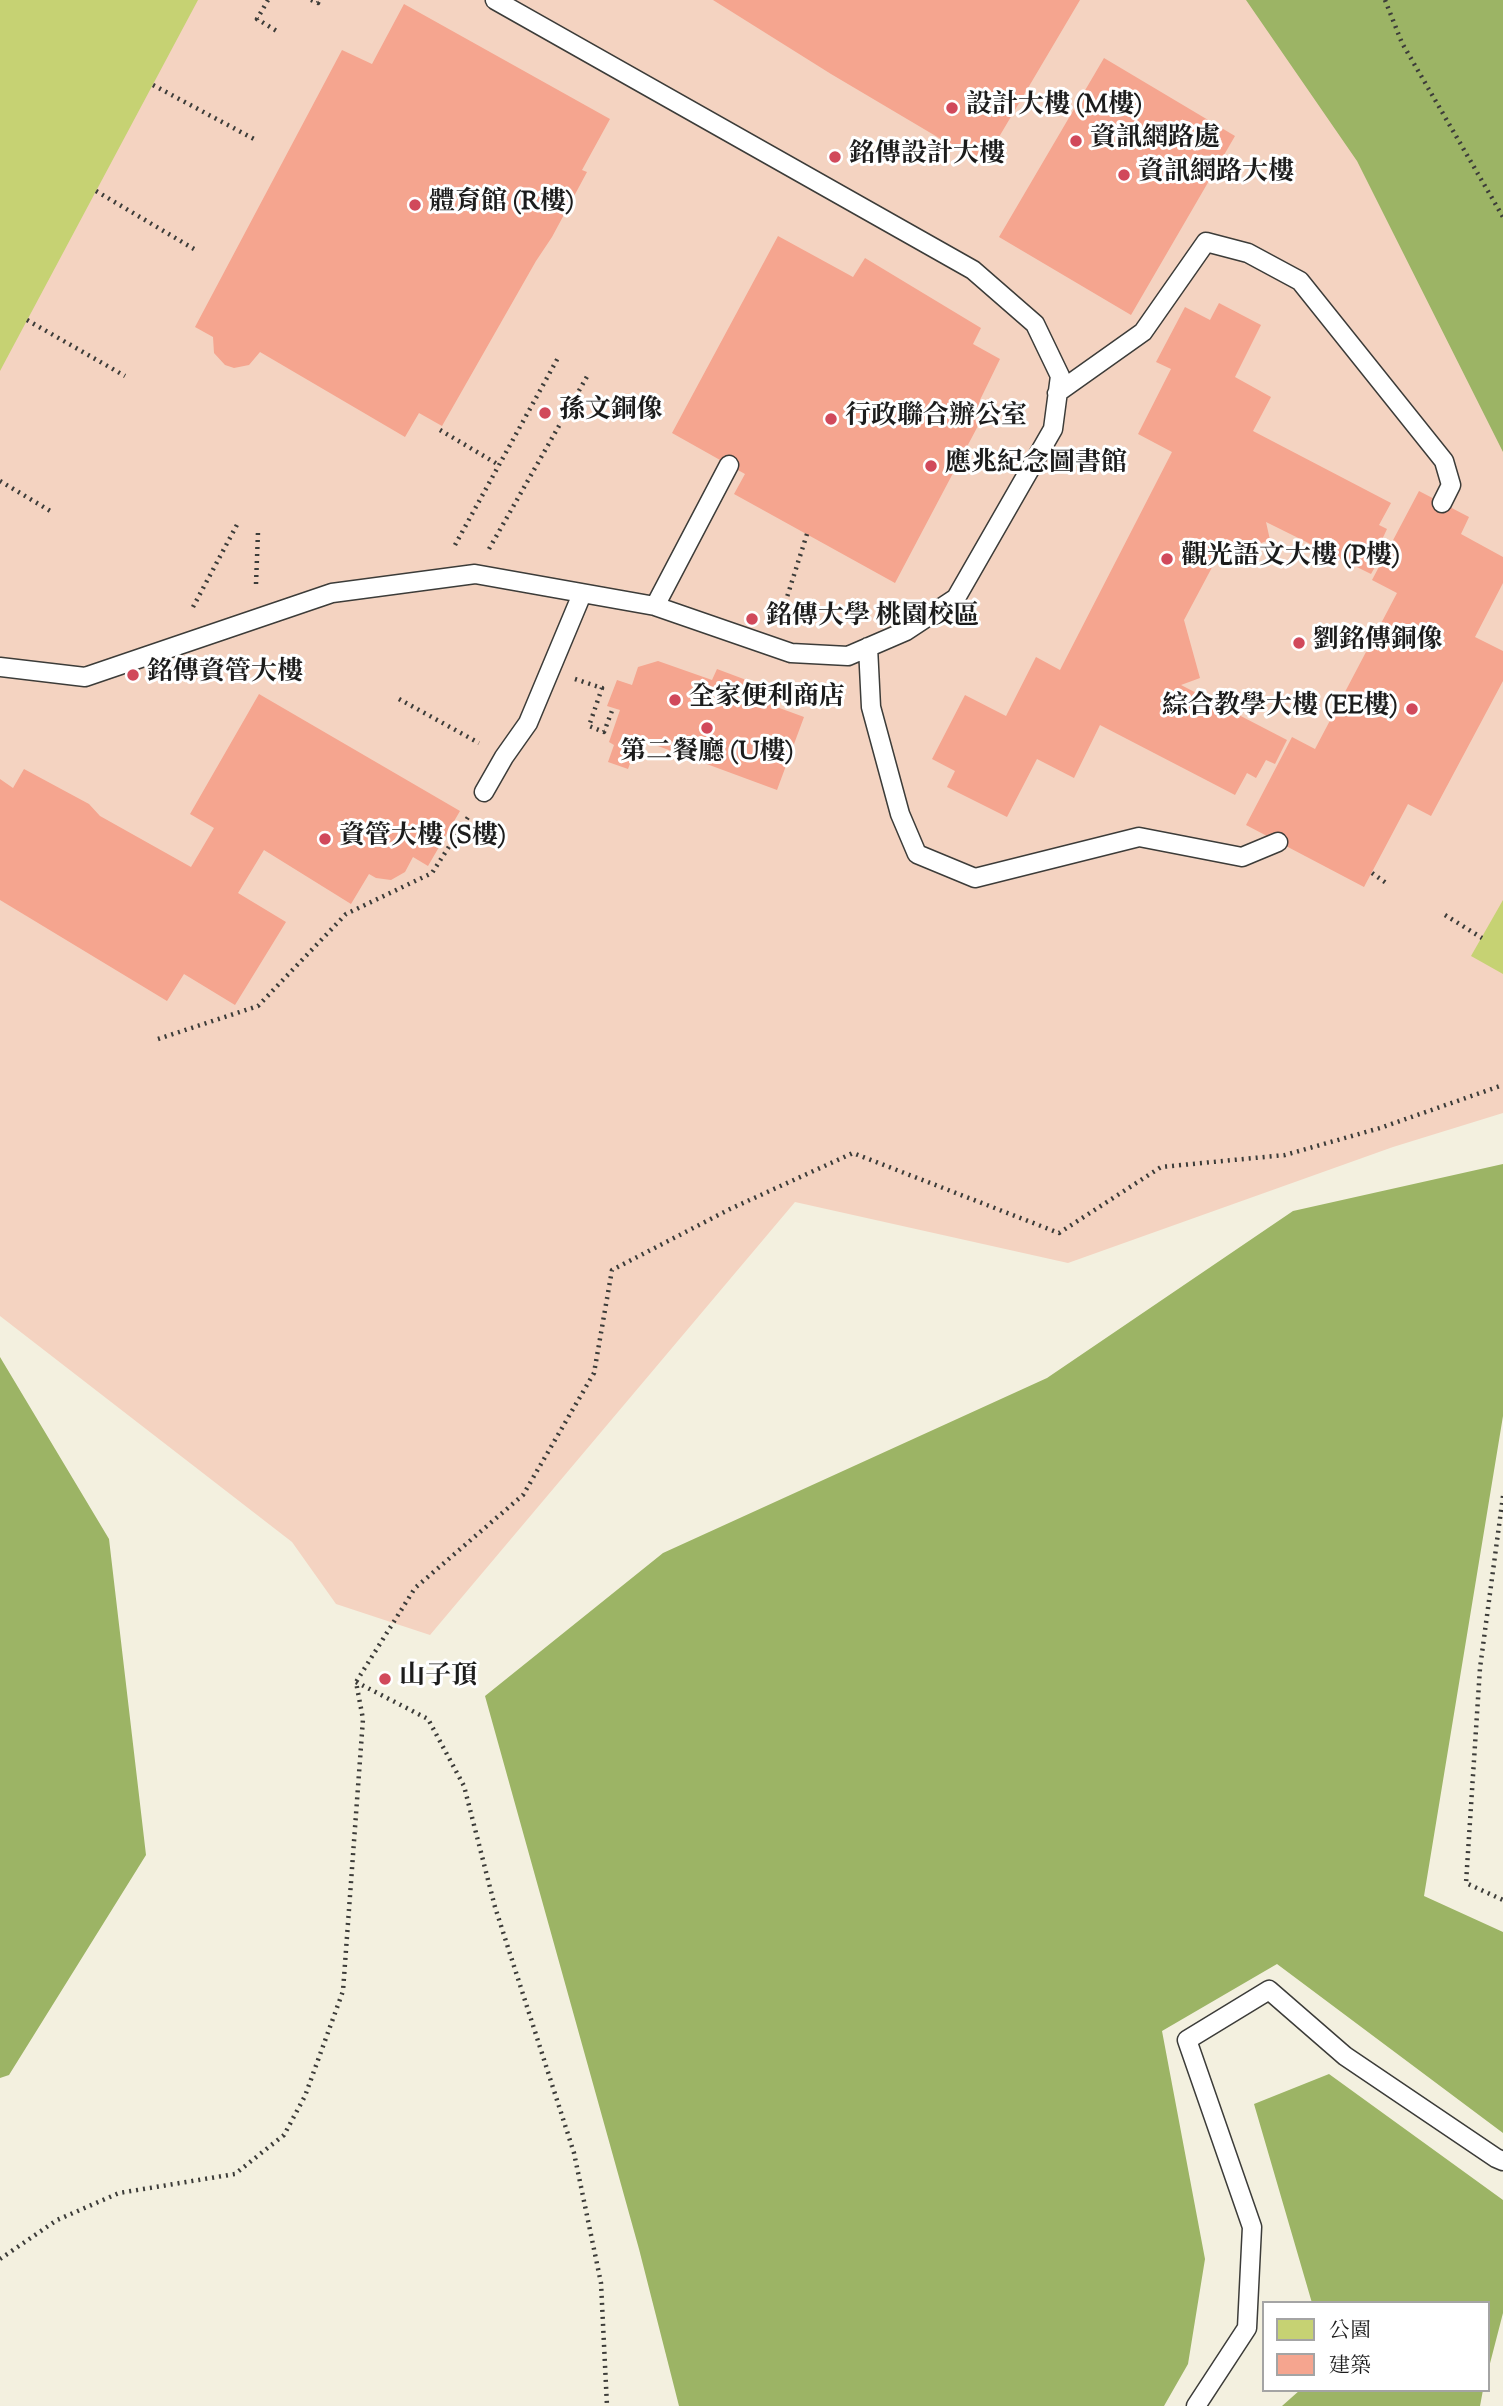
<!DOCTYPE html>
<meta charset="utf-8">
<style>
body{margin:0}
#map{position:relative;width:1503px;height:2406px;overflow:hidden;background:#f3f0df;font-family:"Sorts Mill Goudy","Noto Serif TC",serif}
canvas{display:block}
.legend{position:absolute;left:1262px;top:2301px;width:228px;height:91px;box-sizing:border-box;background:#fff;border:2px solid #a4a4a4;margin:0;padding:9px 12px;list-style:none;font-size:21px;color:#1c1c1c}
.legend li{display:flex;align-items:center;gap:14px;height:35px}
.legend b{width:35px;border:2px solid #a4a4a4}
</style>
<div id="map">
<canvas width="1503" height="2406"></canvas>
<ul class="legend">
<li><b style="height:19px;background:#c6d273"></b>公園</li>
<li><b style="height:19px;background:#f5a58f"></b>建築</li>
</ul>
</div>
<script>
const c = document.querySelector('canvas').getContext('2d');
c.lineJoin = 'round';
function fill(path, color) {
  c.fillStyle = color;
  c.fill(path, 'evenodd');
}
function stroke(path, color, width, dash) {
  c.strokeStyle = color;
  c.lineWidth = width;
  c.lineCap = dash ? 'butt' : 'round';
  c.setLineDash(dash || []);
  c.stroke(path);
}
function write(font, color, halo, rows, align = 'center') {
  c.font = font + ' "Sorts Mill Goudy","Noto Serif TC",serif';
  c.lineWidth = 6;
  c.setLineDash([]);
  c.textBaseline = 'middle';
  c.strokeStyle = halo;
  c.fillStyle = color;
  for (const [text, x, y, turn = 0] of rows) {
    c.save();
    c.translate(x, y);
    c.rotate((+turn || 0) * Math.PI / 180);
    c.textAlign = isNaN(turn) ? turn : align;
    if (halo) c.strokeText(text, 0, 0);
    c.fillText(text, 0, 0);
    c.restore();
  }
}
fill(new Path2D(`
 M 0,0 L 1437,0 L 1503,125 L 1503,1113 L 1393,1147 L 1068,1263 L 795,1202 L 430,1635 L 336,1604 L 292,1542 L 0,1316 Z`), '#f4d3c1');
fill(new Path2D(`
 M 0,0 L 198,0 L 0,371 Z
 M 1503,900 L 1503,974 L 1471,956 Z`), '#c6d273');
fill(new Path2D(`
 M 1246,0 L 1503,0 L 1503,452 L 1357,161 Z
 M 1503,1164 L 1503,1416 L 1424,1896 L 1503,1932 L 1503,2133 L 1277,1964 L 1162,2031 L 1205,2259 L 1188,2364 L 1164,2406 L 679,2406 L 639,2249 L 485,1696 L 663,1553 L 1047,1378 L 1293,1211 Z
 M 0,1357 L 109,1539 L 146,1855 L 9,2075 L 0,2078 Z
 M 1329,2074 L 1503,2200 L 1503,2313 L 1487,2375 L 1487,2303 L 1312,2303 L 1254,2104 Z
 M 1300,2390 L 1483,2390 L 1480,2406 L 1282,2406 Z`), '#9cb465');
fill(new Path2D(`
 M 713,0 L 1080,0 L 983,164 L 831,74 Z
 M 404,4 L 610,119 L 582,170 L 587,172 L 552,237 L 536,261 L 442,426 L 419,413 L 405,437 L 260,352 L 249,365 L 234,368 L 225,365 L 214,353 L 213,337 L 195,327 L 342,50 L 372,64 Z
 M 1104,58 L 1235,136 L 1131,315 L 999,237 Z
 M 778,236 L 853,277 L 865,258 L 981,328 L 973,344 L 1000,359 L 980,400 L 989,405 L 895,583 L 734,494 L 745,474 L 672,433 Z
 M 1219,303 L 1261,325 L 1235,377 L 1271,397 L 1253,431 L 1391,503 L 1379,525 L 1387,529 L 1378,548 L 1384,551 L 1371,574 L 1266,522 L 1270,540 L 1217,558 L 1184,620 L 1200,678 L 1181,685 L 1287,740 L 1275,764 L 1266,760 L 1256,778 L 1247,773 L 1235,795 L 1100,725 L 1074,778 L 1037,759 L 1007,817 L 947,787 L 955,771 L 932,759 L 965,695 L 1006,716 L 1036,657 L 1060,670 L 1172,452 L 1138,434 L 1171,369 L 1156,362 L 1185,307 L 1210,320 Z
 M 1419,491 L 1469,517 L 1461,534 L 1503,557 L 1503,583 L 1475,637 L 1503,651 L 1503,681 L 1431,816 L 1408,804 L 1364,887 L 1246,825 L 1292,737 L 1315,749 L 1397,593 L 1372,580 Z
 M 658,661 L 712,680 L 717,669 L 749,681 L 744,695 L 804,717 L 777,790 L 639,739 L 628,769 L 608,762 L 614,745 L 609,742 L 620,710 L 607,706 L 617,680 L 632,685 L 638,667 Z
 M 259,694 L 460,811 L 428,866 L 413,857 L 405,872 L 391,880 L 376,878 L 369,874 L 351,904 L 264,850 L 238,893 L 286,922 L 235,1005 L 184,974 L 167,1001 L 0,900 L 0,779 L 13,788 L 24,769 L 89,804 L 100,816 L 191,867 L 214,828 L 190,814 Z`), '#f5a58f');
const service = new Path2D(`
 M 1057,393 L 1143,332 L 1206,242 L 1248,253 L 1300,281 L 1444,461 L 1451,485 L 1442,503
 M 655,606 L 729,465
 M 868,647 L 871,707 L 900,814 L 917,854 L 975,878 L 1139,837 L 1242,857 L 1278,842
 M 0,667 L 85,677 L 332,593 L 475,574 L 655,606 L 791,653 L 848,656 L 906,631 L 956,598 L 1053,429 L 1060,376 L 1035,324 L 973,270 L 495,0
 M 484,792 L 504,757 L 528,723 L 582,594
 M 1196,2406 L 1247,2328 L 1252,2227 L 1187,2040 L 1269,1990 L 1345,2056 L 1496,2158 L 1503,2161`);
stroke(service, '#3c3c39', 21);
stroke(new Path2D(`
 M 268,0 L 257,19 L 280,33
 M 311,0 L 318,3 L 319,0
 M 1385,0 L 1402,43 L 1503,217
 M 153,85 L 254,139
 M 96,191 L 194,249
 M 27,320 L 125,376
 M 440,430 L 499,465
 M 0,481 L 52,512
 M 455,545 L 559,356
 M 489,549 L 589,373
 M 256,584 L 258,532
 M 193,607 L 239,521
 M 781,616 L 807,534
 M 575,679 L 602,688 L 589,726 L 604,732 L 613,708
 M 399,699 L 479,743
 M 1372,873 L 1389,885
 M 1445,915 L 1482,938
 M 158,1039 L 258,1006 L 346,914 L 432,873 L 470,814
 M 1503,1496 L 1480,1668 L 1466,1883 L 1503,1900
 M 356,1682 L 428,1719 L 464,1786 L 495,1907 L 574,2153 L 601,2283 L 607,2406
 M 0,2259 L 57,2220 L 119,2193 L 235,2174 L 284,2135 L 305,2096 L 343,1991 L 363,1719 L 356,1682 L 415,1588 L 523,1495 L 594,1373 L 612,1270 L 730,1209 L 853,1153 L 1059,1233 L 1161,1167 L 1285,1155 L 1380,1128 L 1503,1085`), '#3c3c39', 4.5, [2, 5]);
stroke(service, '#fff', 18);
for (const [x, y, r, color] of [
 [952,108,7,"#d1495b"],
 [1076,141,7,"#d1495b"],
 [835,157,7,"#d1495b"],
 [1124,175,7,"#d1495b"],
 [415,205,7,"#d1495b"],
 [545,413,7,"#d1495b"],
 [831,419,7,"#d1495b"],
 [931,466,7,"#d1495b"],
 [1167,559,7,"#d1495b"],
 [752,619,7,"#d1495b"],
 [1299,643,7,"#d1495b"],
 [133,675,7,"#d1495b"],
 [675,700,7,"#d1495b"],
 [1412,709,7,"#d1495b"],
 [707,728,7,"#d1495b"],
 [325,839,7,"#d1495b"],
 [385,1679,7,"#d1495b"]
]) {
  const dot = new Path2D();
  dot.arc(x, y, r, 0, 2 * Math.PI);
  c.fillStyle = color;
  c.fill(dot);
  stroke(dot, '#fff', 2.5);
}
write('bold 26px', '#1c1c1c', '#fff', [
 ["設計大樓 (M樓)",966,108],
 ["資訊網路處",1090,141],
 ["銘傳設計大樓",849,157],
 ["資訊網路大樓",1138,175],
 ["體育館 (R樓)",429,205],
 ["孫文銅像",559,413],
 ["行政聯合辦公室",845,419],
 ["應兆紀念圖書館",945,466],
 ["觀光語文大樓 (P樓)",1181,559],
 ["銘傳大學 桃園校區",766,619],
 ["劉銘傳銅像",1313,643],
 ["銘傳資管大樓",147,675],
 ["全家便利商店",689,700],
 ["綜合教學大樓 (EE樓)",1398,709,"right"],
 ["第二餐廳 (U樓)",707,755,"center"],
 ["資管大樓 (S樓)",339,839],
 ["山子頂",399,1679]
], 'left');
</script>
